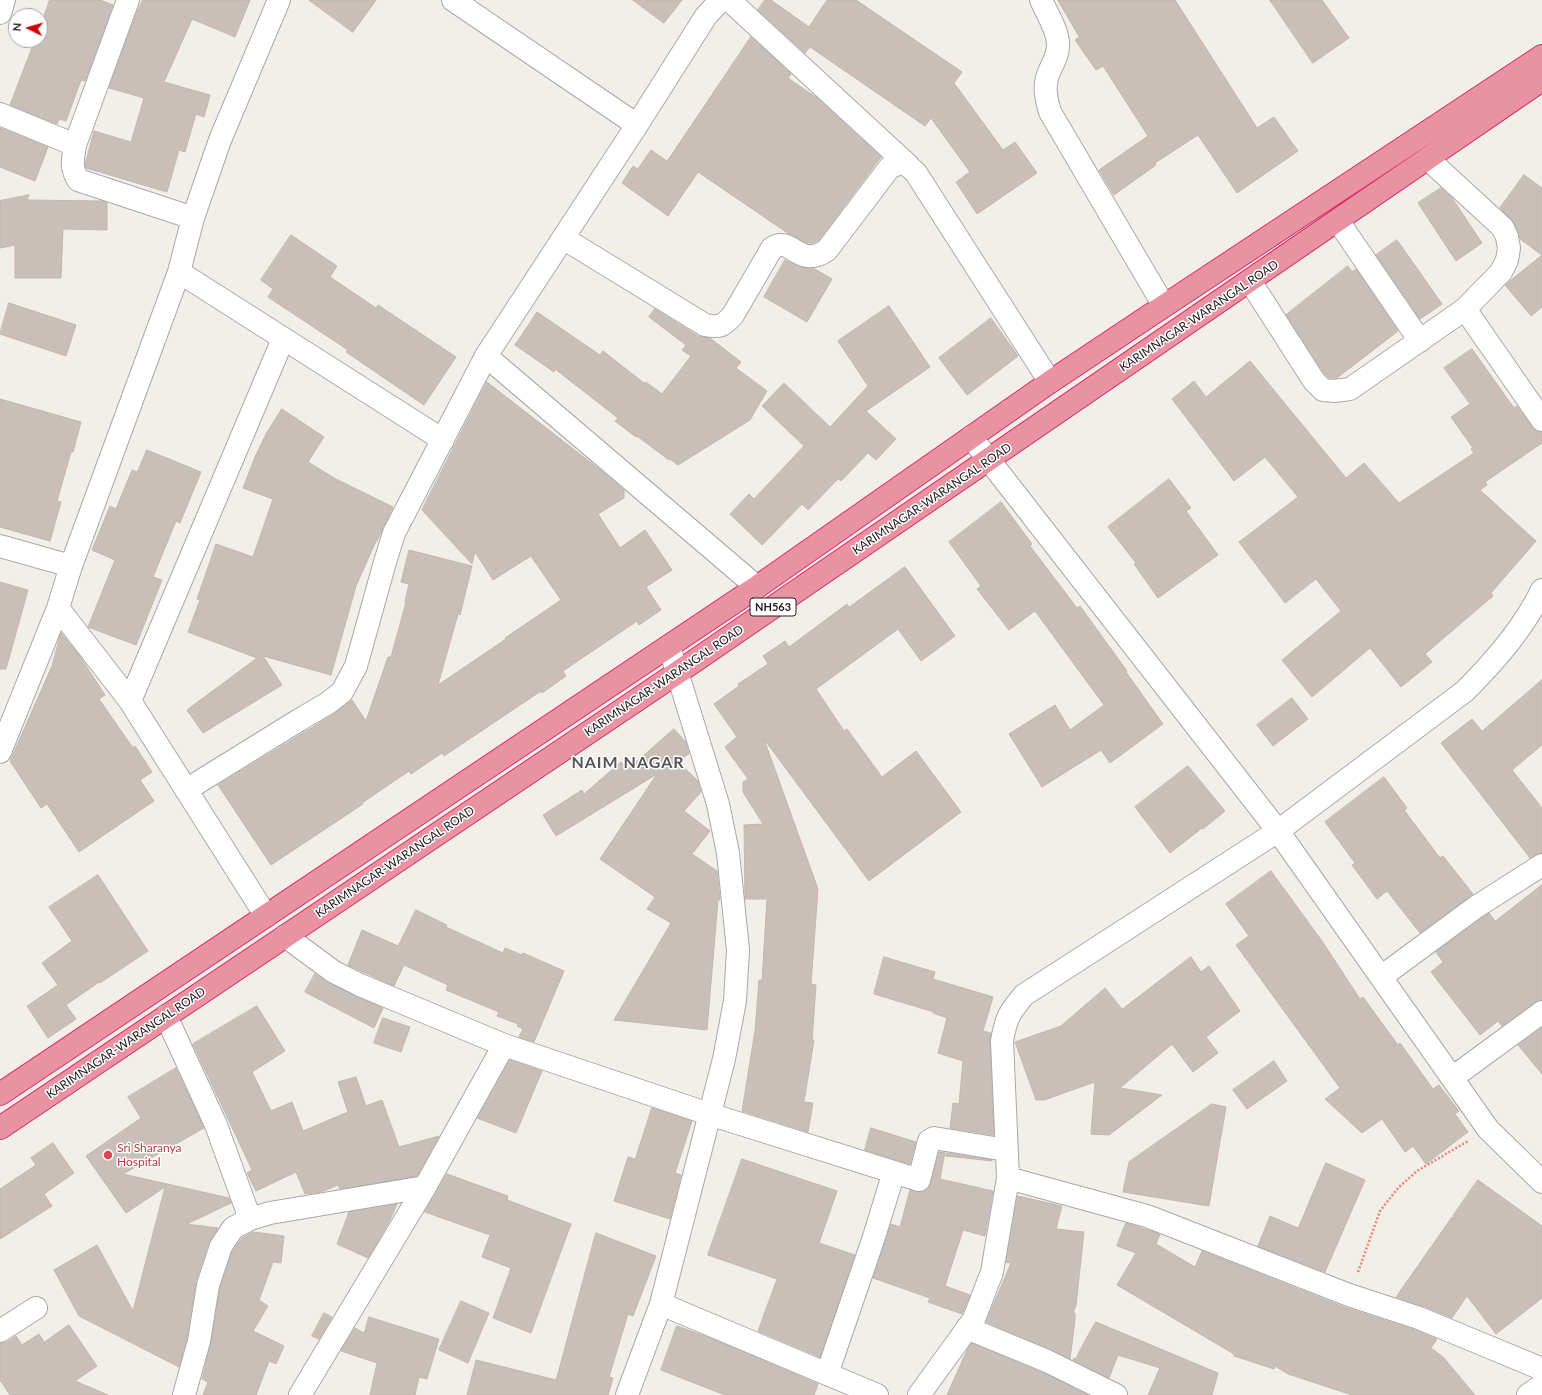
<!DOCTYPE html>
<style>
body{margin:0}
#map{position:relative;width:1542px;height:1395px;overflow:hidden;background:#f2efe9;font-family:Lato,sans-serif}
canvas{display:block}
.north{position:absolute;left:8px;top:8px;width:40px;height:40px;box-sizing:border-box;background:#fff;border:1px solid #a7a7a7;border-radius:50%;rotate:275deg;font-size:11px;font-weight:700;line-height:16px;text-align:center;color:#222}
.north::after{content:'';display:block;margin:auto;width:14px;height:18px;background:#d40000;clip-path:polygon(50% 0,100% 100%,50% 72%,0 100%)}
</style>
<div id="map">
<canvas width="1542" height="1395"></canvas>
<div class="north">N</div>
</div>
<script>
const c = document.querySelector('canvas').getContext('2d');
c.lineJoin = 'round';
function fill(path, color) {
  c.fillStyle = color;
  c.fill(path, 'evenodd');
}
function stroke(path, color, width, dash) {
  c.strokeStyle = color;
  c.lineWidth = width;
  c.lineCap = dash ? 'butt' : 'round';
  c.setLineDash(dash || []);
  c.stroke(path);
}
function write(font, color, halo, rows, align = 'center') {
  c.font = font + ' Lato,sans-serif';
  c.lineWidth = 3;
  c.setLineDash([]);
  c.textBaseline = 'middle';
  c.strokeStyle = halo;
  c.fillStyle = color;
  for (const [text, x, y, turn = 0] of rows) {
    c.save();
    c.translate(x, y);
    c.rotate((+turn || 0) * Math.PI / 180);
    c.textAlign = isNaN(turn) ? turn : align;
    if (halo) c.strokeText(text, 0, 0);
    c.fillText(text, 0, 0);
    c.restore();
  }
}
const building = new Path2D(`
 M 50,0 L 100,0 L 113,5 L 85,81 L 81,80 L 66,121 L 59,119 L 57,124 L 10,105 L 35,40 L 40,40 L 40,27 Z
 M 143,0 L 250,0 L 235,37 L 192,19 L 164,82 L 210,95 L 204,117 L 196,114 L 185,152 L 179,150 L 167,192 L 86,168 L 85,165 L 94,131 L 131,142 L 144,98 L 109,88 L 136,14 Z
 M 309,0 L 376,0 L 353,32 Z
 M 633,0 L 682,0 L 664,23 Z
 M 765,0 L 771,0 L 809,27 L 827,0 L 856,0 L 962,72 L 954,83 L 1003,150 L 1015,142 L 1037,173 L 977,214 L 956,182 L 970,172 L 931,118 L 925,126 L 810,47 L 805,53 L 758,10 Z
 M 1058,0 L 1175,0 L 1257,128 L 1274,117 L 1298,151 L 1237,193 L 1198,135 L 1155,163 L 1156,165 L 1114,195 L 1099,170 L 1148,136 L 1103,66 L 1096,70 L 1075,40 L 1079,37 Z
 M 1270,0 L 1322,0 L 1349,38 L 1313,63 Z
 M 751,37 L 791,74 L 788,78 L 817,98 L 881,157 L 819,240 L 813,243 L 807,243 L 789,234 L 698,172 L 668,216 L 622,183 L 633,166 L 638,169 L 651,150 L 667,161 Z
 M 0,128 L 48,147 L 35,181 L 0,167 Z
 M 1524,175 L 1542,188 L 1542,307 L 1531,316 L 1505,285 L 1542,255 L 1520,239 L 1514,223 L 1500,208 Z
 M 1441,188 L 1452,198 L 1482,243 L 1456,261 L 1418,203 Z
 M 29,195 L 27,200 L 102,201 L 107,203 L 107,230 L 63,229 L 61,278 L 15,278 L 15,245 L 0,248 L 0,201 Z
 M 291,235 L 337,266 L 330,277 L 376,308 L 378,305 L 456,357 L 424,405 L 346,352 L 348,350 L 268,297 L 273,289 L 261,280 Z
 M 1397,240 L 1442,304 L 1420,319 L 1376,255 Z
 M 785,260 L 800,267 L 813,268 L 832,279 L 807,322 L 764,297 Z
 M 1348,266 L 1352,272 L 1356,269 L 1398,331 L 1337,378 L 1329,378 L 1324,373 L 1286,315 Z
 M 9,303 L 76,325 L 66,356 L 0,334 Z
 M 889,306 L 930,367 L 866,411 L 896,439 L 876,460 L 868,453 L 841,481 L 838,479 L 808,510 L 802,504 L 762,545 L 730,514 L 749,494 L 754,499 L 804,446 L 762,406 L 784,383 L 830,427 L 868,386 L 838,341 Z
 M 655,309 L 698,336 L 710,338 L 741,362 L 736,368 L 767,391 L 750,420 L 678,465 L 670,459 L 669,460 L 637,436 L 636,437 L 615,421 L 618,418 L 555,369 L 554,372 L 515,345 L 537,312 L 600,355 L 603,351 L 644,383 L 646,382 L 662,394 L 691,356 L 682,350 L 686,345 L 649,317 Z
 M 991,318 L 1018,356 L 967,395 L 939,358 Z
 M 1472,349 L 1514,408 L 1517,406 L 1532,427 L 1536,431 L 1542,432 L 1542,443 L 1485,482 L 1487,485 L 1480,490 L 1536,541 L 1491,593 L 1493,596 L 1425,654 L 1432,662 L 1401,687 L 1370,648 L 1312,697 L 1282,660 L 1341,611 L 1316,579 L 1285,603 L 1239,542 L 1298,497 L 1265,457 L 1234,481 L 1172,399 L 1194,381 L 1206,397 L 1250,361 L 1346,478 L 1364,463 L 1399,503 L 1474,453 L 1471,449 L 1473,448 L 1451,417 L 1470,404 L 1444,368 Z
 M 487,382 L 599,469 L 624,490 L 624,498 L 598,514 L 620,548 L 645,530 L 672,570 L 646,587 L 661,610 L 639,625 L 637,621 L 563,671 L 566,676 L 542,693 L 541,691 L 444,756 L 442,753 L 411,774 L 409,771 L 362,803 L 363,804 L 271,865 L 218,785 L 334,714 L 352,700 L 366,721 L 388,657 L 391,657 L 406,602 L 405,602 L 409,584 L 401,582 L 409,550 L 472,566 L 460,615 L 458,614 L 438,685 L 506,639 L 505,638 L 561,600 L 531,556 L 493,580 L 475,552 L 472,564 L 422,510 Z
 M 0,399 L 81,422 L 73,452 L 71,452 L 57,501 L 61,502 L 50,541 L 0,527 Z
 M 282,409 L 324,437 L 308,462 L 336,479 L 393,507 L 377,541 L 376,541 L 356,586 L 331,675 L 263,656 L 282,685 L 203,733 L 187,710 L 257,658 L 188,632 L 200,600 L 197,599 L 216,544 L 253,557 L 273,499 L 243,488 L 255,457 L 266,434 Z
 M 147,450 L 201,472 L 180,523 L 176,521 L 153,577 L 162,580 L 136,645 L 88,627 L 115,560 L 92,550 L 110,506 L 116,509 L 132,470 L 137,472 Z
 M 1169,479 L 1191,508 L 1186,511 L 1218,555 L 1158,598 L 1134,564 L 1136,563 L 1108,527 Z
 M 1001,502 L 1032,544 L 1030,546 L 1077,608 L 1080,606 L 1127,671 L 1126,672 L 1163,724 L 1110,763 L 1101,750 L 1042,787 L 1009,734 L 1055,705 L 1070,730 L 1104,705 L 1035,611 L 1009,630 L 977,589 L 981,586 L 949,542 Z
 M 905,567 L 955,636 L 921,661 L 898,629 L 816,689 L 844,731 L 847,729 L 882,777 L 916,751 L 961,812 L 869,881 L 764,739 L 818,889 L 811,984 L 816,985 L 812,1040 L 814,1040 L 804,1102 L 813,1103 L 808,1132 L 742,1111 L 755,1031 L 759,980 L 762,980 L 767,899 L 745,899 L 744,825 L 763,824 L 743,792 L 743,782 L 748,779 L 725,747 L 737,737 L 714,704 L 739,686 L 738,684 L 768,664 L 763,656 L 785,641 L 789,647 L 847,604 L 849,607 Z
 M 0,582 L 28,590 L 6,669 L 0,669 Z
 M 61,633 L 79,655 L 105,695 L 99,699 L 133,748 L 135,746 L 152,772 L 140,780 L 154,801 L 79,852 L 47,804 L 41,808 L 10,761 L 52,666 Z
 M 1542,680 L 1542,745 L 1512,770 L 1542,808 L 1542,853 L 1530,858 L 1441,743 L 1472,719 L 1482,731 Z
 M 1292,698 L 1308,719 L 1273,746 L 1257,725 Z
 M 674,729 L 686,742 L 689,754 L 677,761 L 698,781 L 701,792 L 684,811 L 710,831 L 692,854 L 717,871 L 720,900 L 718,900 L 707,1030 L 614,1020 L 671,923 L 647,909 L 655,897 L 600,859 L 657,774 L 556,836 L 543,815 L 582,790 L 584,794 L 621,762 L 628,769 Z
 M 1188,766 L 1225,811 L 1203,829 L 1202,828 L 1170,853 L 1135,807 Z
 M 1384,777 L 1407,808 L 1404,810 L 1440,858 L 1443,856 L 1473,894 L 1420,933 L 1387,891 L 1377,899 L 1352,865 L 1355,863 L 1325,822 Z
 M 1271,871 L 1322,941 L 1360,999 L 1363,997 L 1398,1045 L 1400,1043 L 1433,1089 L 1439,1085 L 1459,1111 L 1455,1114 L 1468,1132 L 1426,1164 L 1413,1146 L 1405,1152 L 1382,1119 L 1362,1133 L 1325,1099 L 1340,1088 L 1236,945 L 1249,936 L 1226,904 Z
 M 98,875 L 148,951 L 100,983 L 99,982 L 66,1005 L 76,1019 L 48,1038 L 27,1006 L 58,985 L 42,963 L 72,941 L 49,907 Z
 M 1542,885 L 1542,1000 L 1535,1002 L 1502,1026 L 1498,1021 L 1480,1035 L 1431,972 L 1443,962 L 1436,952 L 1489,913 L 1495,921 Z
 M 416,910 L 447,925 L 446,927 L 503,953 L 505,948 L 522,955 L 523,953 L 564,971 L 534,1042 L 519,1037 L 523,1029 L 517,1026 L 518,1024 L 497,1016 L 499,1012 L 446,990 L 448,985 L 404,965 L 394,986 L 348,965 L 362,930 L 398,946 Z
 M 884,957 L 935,972 L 933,979 L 993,997 L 983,1031 L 991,1033 L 990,1042 L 994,1135 L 950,1128 L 953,1103 L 959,1104 L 963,1061 L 938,1053 L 947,1018 L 933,1013 L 934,1012 L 874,994 Z
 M 1191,957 L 1201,972 L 1209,966 L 1240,1011 L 1206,1037 L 1218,1053 L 1193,1072 L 1172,1044 L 1120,1088 L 1162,1095 L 1109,1135 L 1091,1134 L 1095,1082 L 1044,1100 L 1036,1100 L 1015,1042 L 1061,1026 L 1105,988 L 1122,1009 Z
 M 315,974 L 328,983 L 383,1008 L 374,1028 L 305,992 Z
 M 257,1006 L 285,1051 L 252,1072 L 271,1111 L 292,1102 L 303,1131 L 348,1112 L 338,1082 L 356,1077 L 366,1106 L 382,1100 L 399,1147 L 439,1136 L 417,1176 L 340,1189 L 338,1185 L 321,1192 L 305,1194 L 296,1172 L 256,1191 L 247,1173 L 252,1170 L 193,1044 Z
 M 383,1018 L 410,1027 L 401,1052 L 374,1043 Z
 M 1542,1028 L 1542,1074 L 1518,1045 Z
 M 510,1060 L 542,1071 L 516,1133 L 477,1118 Z
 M 1274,1061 L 1287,1081 L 1247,1109 L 1233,1090 Z
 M 176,1068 L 204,1128 L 123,1174 L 229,1198 L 231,1203 L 187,1224 L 218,1228 L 209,1242 L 196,1281 L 187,1338 L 179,1367 L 79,1316 L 54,1270 L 97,1245 L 133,1311 L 165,1187 L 126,1213 L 86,1156 L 141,1118 L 128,1097 Z
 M 1212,1104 L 1226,1107 L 1209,1206 L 1123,1192 L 1129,1162 Z
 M 652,1108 L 692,1121 L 675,1173 L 681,1175 L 670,1219 L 614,1201 L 628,1157 L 635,1159 Z
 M 871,1128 L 916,1142 L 910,1164 L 865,1150 Z
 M 53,1143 L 74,1173 L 44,1194 L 52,1206 L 0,1239 L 0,1189 L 36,1165 L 31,1158 Z
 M 939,1152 L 945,1152 L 940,1179 L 993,1191 L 985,1236 L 963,1230 L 945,1286 L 970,1295 L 962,1314 L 928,1302 L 930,1298 L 873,1278 L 891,1224 L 900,1227 L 910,1190 L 922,1192 L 928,1189 L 931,1183 Z
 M 947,1153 L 992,1160 L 992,1161 L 946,1156 Z
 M 742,1159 L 837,1191 L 819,1243 L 855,1255 L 820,1357 L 758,1331 L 777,1279 L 708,1255 Z
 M 1326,1163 L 1365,1180 L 1325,1272 L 1258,1246 L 1270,1216 L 1298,1228 Z
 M 447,1174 L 508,1196 L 507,1200 L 571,1224 L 531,1333 L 493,1318 L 511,1268 L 482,1257 L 490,1235 L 425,1212 Z
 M 1478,1180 L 1542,1226 L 1542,1298 L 1496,1334 L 1467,1296 L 1452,1318 L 1423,1306 L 1396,1297 L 1452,1217 L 1457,1220 L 1453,1216 Z
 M 1018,1196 L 1062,1206 L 1056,1229 L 1084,1232 L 1076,1305 L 1073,1313 L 1075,1313 L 1075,1320 L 1070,1359 L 986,1322 L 1011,1263 L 1006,1262 Z
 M 397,1204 L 390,1220 L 368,1258 L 337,1244 L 349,1212 Z
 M 1126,1223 L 1160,1234 L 1156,1244 L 1195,1267 L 1202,1251 L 1344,1307 L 1415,1330 L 1437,1339 L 1431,1348 L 1443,1357 L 1475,1395 L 1352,1395 L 1288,1374 L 1275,1366 L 1274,1369 L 1234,1356 L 1234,1354 L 1117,1285 L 1136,1253 L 1117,1246 Z
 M 253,1232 L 284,1236 L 281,1263 L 273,1262 L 259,1300 L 268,1306 L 253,1331 L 284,1346 L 276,1364 L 269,1361 L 256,1395 L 203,1395 L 208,1382 L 202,1379 L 211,1343 L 220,1288 L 232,1252 L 242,1238 Z
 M 596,1233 L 656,1256 L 633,1316 L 628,1314 L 609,1377 L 613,1378 L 608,1395 L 467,1395 L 476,1360 L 556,1380 Z
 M 461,1301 L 489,1313 L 468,1363 L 439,1350 Z
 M 324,1313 L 332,1317 L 319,1339 L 312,1336 Z
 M 369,1317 L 439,1339 L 427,1379 L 419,1377 L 415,1395 L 370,1395 L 377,1363 L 341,1351 L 355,1328 L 364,1333 Z
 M 1096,1322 L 1218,1373 L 1212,1395 L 1148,1395 L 1160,1368 L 1118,1355 L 1109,1378 L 1073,1360 L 1074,1358 L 1076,1359 L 1080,1350 Z
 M 69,1325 L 97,1366 L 75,1381 L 108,1395 L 10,1395 L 0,1380 L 0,1343 L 7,1342 L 16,1336 L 22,1345 L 39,1334 L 44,1342 Z
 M 677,1326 L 713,1339 L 818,1384 L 814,1395 L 725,1395 L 661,1370 Z
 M 972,1343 L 1042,1372 L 1088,1395 L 947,1395 L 968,1348 Z`);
fill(building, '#c7bfb8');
stroke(building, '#c4b6ab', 1);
const minor = new Path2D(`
 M 128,0 L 75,145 C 73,160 70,166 78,180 L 193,218
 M 453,0 L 637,125
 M 729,0 L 908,165
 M 1041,0 C 1047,14 1057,28 1058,43 C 1059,54 1053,63 1049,72 C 1043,86 1046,98 1050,112 L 1164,306
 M 0,13 L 4,0
 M 0,114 L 75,145
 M 1338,221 L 1420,341
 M 563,238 L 705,325 C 720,328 723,326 733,315 L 772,248 C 792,235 799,270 827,250 L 890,167 C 903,162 906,163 916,173 L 1050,382
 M 179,272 L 443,440
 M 1250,281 L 1314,381 L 1323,390 L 1334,391 L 1350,389 L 1465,309 L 1501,272 L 1507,260 L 1509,248 L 1507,237 L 1503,228 L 1428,159
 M 1465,309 L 1542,420
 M 486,356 L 757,587
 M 971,437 L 1278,831 L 1488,1129 L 1542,1182
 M 0,546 L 71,566
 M 58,608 L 130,701 L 266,916
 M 130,701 L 283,339
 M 0,752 L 58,608 L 71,566 L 179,272 L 193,218 L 220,140 L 279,0
 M 186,790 L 299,720 L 328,703 L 342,692 L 356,666 L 385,562 L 394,533 L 486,356 L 637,125 L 706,16 L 721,0
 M 285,936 L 334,972 L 360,985 L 504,1045 L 709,1114 L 919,1180 L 929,1141 L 934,1138 L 1006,1150
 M 1381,977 L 1476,907 L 1542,865
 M 166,1016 L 216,1125 L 250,1219
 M 1452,1078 L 1542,1012
 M 1008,1178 L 1147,1216 L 1349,1295 L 1419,1318 L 1542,1369
 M 661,1304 L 877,1395
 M 967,1328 L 1047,1361 L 1116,1395
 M 0,1331 L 36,1308
 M 827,1374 L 873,1240 L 894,1172
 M 184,1395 L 199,1341 L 208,1285 L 221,1246 L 233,1228 L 250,1219 L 270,1213 L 425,1187
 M 300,1395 L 425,1187 L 504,1045
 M 627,1395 L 661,1304 L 724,1059 L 735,1001 L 738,950 L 728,853 L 718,804 L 669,646
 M 919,1395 L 974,1319 L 992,1272 L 1008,1178 L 1002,1041 C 1006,1018 1009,1013 1024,995 L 1278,831 L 1465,691 C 1495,661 1524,628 1542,590
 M 1528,1395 L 1542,1385`);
const highway = new Path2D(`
 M 0,1094 L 757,587 L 1050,382 L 1164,306 L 1542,56
 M 0,1128 L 677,673 L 1542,80`);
stroke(minor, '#a9a9a9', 24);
stroke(highway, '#dc2a67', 24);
stroke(new Path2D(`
 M 1358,1272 L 1380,1211 L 1398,1188 L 1417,1171 L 1468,1141`), '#fa8072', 2.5, [2, 2]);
stroke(minor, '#fff', 22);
stroke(highway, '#e892a2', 22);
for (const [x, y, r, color] of [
 [108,1155,5,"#e0444e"]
]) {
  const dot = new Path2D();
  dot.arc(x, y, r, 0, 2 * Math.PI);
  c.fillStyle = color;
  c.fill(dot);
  stroke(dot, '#fff', 1.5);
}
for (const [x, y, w] of [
 [773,607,46]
]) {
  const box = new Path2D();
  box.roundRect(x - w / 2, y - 9, w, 18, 3);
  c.fillStyle = '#fff';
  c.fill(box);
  stroke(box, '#222', 1);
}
write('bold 11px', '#222', null, [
 ["NH563",773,607]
]);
write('12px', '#222', '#fff', [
 ["KARIMNAGAR-WARANGAL ROAD",1199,316,-34],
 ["KARIMNAGAR-WARANGAL ROAD",932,499,-34],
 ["KARIMNAGAR-WARANGAL ROAD",664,681,-34],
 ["KARIMNAGAR-WARANGAL ROAD",395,862,-34],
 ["KARIMNAGAR-WARANGAL ROAD",126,1043,-34]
]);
write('12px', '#be3a42', '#fff', [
 ["Sri Sharanya",117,1148],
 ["Hospital",117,1162]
], 'left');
c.letterSpacing = '1px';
write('bold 16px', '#555', '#fff', [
 ["NAIM NAGAR",628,763]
]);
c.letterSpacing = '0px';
</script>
